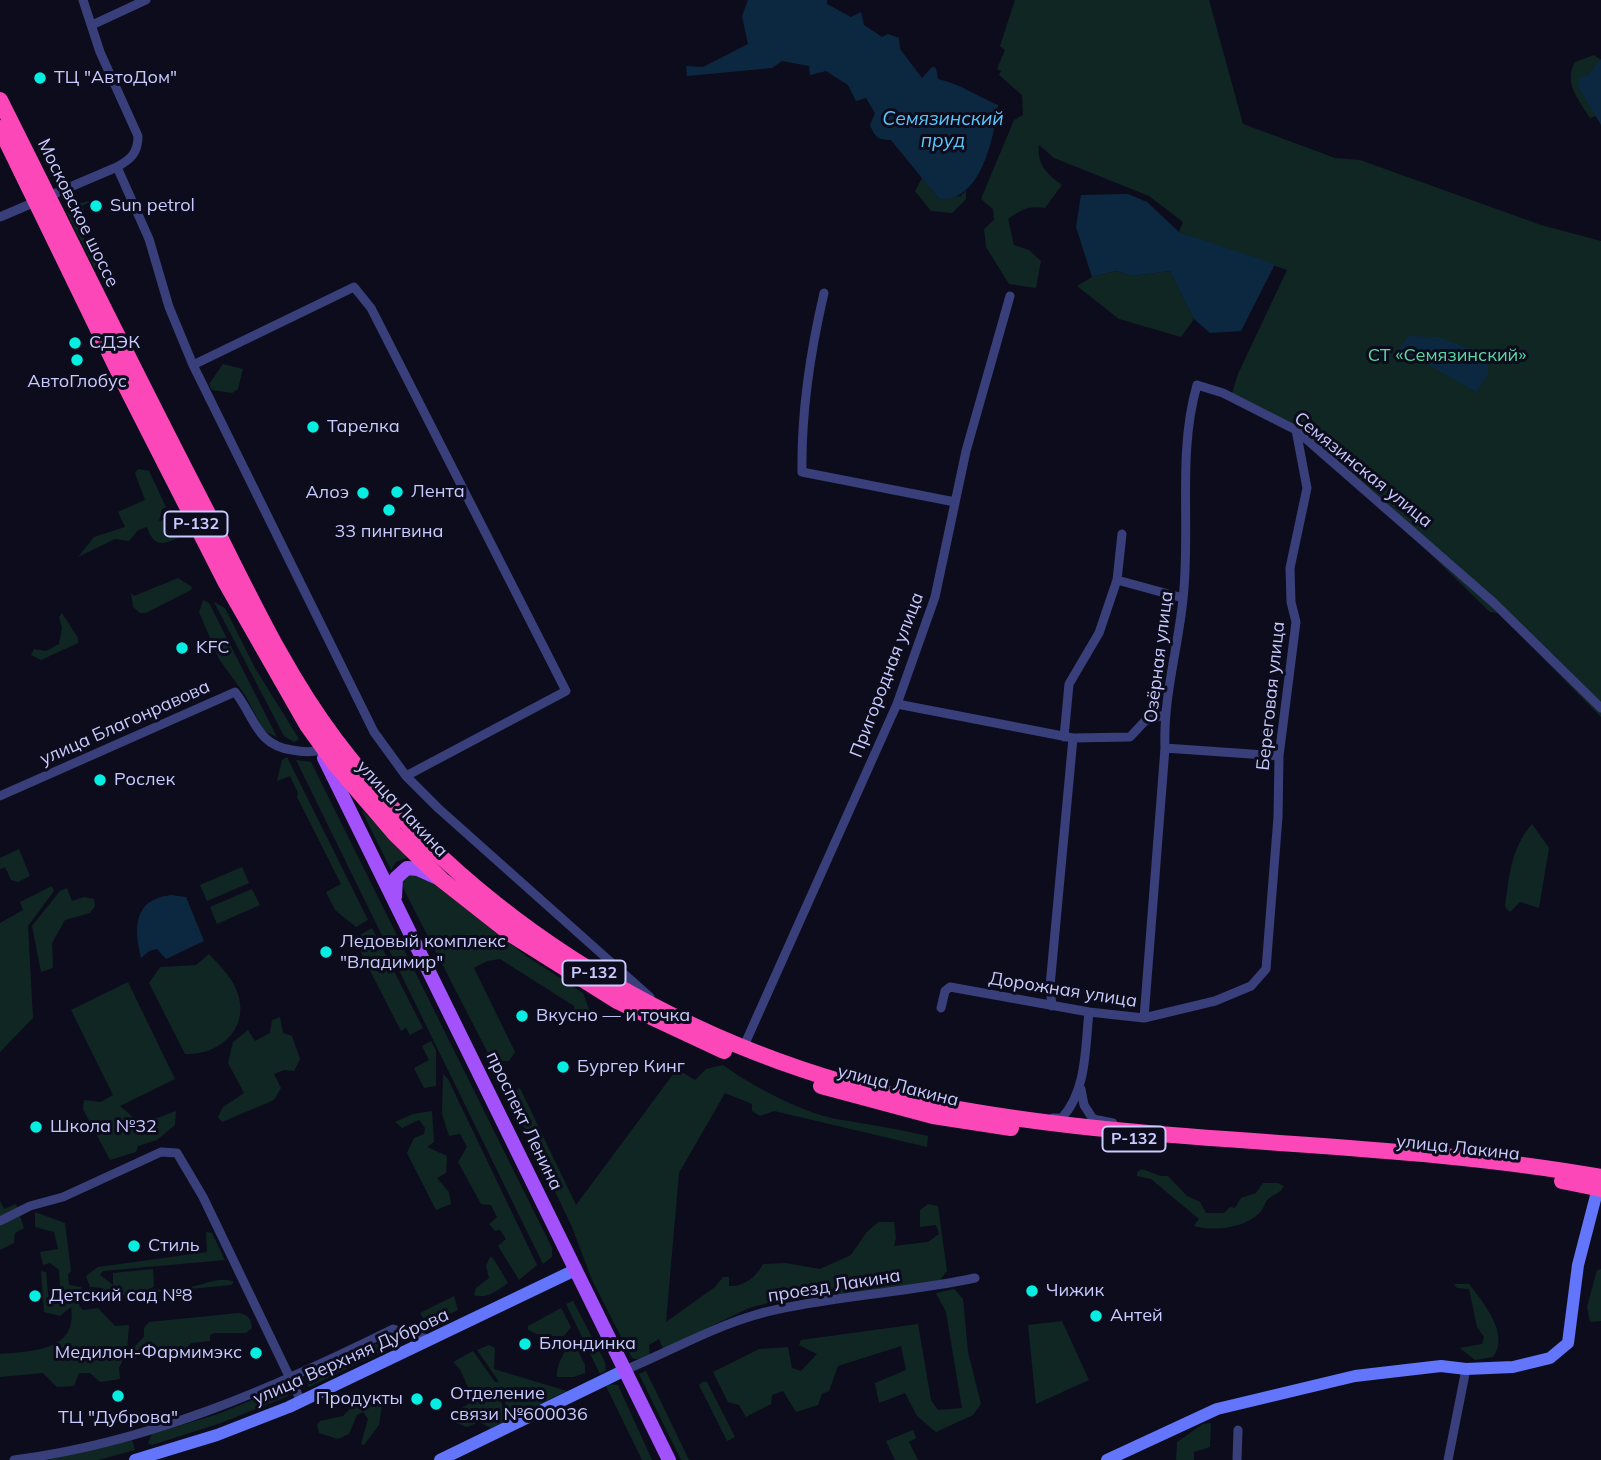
<!DOCTYPE html>
<meta charset="utf-8">
<style>
body{margin:0}
canvas{display:block;background:#0c0c1c}
</style>
<canvas width="1601" height="1460"></canvas>
<script>
const c = document.querySelector('canvas').getContext('2d');
c.lineJoin = 'round';
function fill(path, color) {
  c.fillStyle = color;
  c.fill(path, 'evenodd');
}
function stroke(path, color, width, dash) {
  c.strokeStyle = color;
  c.lineWidth = width;
  c.lineCap = dash ? 'butt' : 'round';
  c.setLineDash(dash || []);
  c.stroke(path);
}
function write(font, color, halo, rows, align = 'center') {
  c.font = font + ' Mulish,sans-serif';
  c.lineWidth = 6;
  c.setLineDash([]);
  c.textBaseline = 'middle';
  c.strokeStyle = halo;
  c.fillStyle = color;
  for (const [text, x, y, turn = 0] of rows) {
    c.save();
    c.translate(x, y);
    c.rotate((+turn || 0) * Math.PI / 180);
    c.textAlign = isNaN(turn) ? turn : align;
    if (halo) c.strokeText(text, 0, 0);
    c.fillText(text, 0, 0);
    c.restore();
  }
}
fill(new Path2D(`
 M 1015,0 L 1209,0 L 1243,124 L 1335,158 L 1360,160 L 1541,225 L 1601,241 L 1601,717 L 1498,613 L 1490,612 L 1300,428 L 1232,393 L 1238,374 L 1287,270 L 1179,232 L 1183,222 L 1149,196 L 1054,158 L 1039,145 C 1037,165 1047,174 1062,185 L 1045,208 C 1029,205 1020,210 1008,219 L 1014,245 L 1029,250 L 1041,261 L 1036,288 L 1009,284 L 986,247 L 984,229 L 994,220 L 993,209 L 981,199 L 1014,120 L 1023,115 L 1022,95 L 999,75 L 1001,71 L 997,69 L 1005,50 L 1000,46 Z
 M 1594,55 L 1601,60 L 1578,87 L 1596,116 L 1590,118 C 1579,100 1563,83 1575,62 Z
 M 922,178 L 939,199 L 961,196 L 966,190 L 966,199 L 952,213 L 931,211 L 915,191 Z
 M 98,199 L 82,206 L 84,210 L 74,218 L 97,264 L 95,269 L 67,213 L 80,203 Z
 M 1116,271 L 1133,276 L 1170,271 L 1194,319 L 1181,337 L 1119,319 L 1077,286 L 1092,277 Z
 M 223,364 L 243,369 L 238,389 L 232,393 L 212,390 L 209,384 Z
 M 138,469 L 149,471 L 166,507 L 162,509 L 159,521 L 176,517 L 185,535 C 166,543 155,551 147,527 L 138,530 L 129,541 L 115,539 L 78,557 L 94,537 L 125,527 L 118,512 L 145,500 L 135,473 Z
 M 178,578 L 192,587 L 191,590 L 146,613 L 140,613 L 133,607 L 131,593 L 134,596 Z
 M 203,600 L 209,603 L 277,737 L 264,731 L 245,695 L 219,659 L 199,612 Z
 M 214,602 L 225,608 L 255,668 L 299,739 L 294,742 L 284,736 Z
 M 62,613 L 78,638 L 78,643 L 41,660 L 31,655 L 34,649 L 46,651 L 59,644 L 62,628 L 59,617 Z
 M 287,757 L 368,920 L 356,927 L 335,910 L 326,892 L 341,884 L 297,797 L 298,793 L 290,776 L 277,781 L 282,760 Z
 M 296,760 L 311,762 L 552,1248 L 552,1257 L 543,1264 Z
 M 361,809 L 409,857 L 396,862 L 391,870 Z
 M 1532,824 L 1549,848 L 1539,908 L 1520,902 L 1510,912 L 1505,907 C 1509,877 1511,848 1532,824 Z
 M 19,849 L 30,876 L 18,882 L 11,880 L 5,867 L 0,869 L 0,858 Z
 M 242,867 L 249,883 L 207,901 L 200,885 Z
 M 409,873 L 429,880 L 526,956 L 583,993 L 589,1009 L 586,1014 L 576,1016 L 574,1006 L 500,959 L 487,961 L 474,968 L 515,1052 L 509,1061 L 492,1061 L 401,884 L 404,875 Z
 M 52,886 L 54,891 L 28,926 L 33,1018 L 0,1052 L 0,923 L 23,910 L 20,902 Z
 M 67,888 L 72,901 L 84,897 L 94,899 L 95,906 L 90,913 L 65,920 L 52,943 L 53,968 L 41,972 L 32,926 L 60,891 Z
 M 252,889 L 260,905 L 217,924 L 210,907 Z
 M 372,928 L 423,1028 L 410,1035 L 406,1028 L 401,1031 L 362,955 L 358,936 Z
 M 209,954 C 221,967 235,980 239,998 C 248,1032 215,1056 185,1054 L 149,983 L 160,967 L 196,965 Z
 M 128,982 L 175,1079 L 120,1106 L 141,1124 L 176,1111 L 175,1125 L 157,1140 L 138,1146 L 136,1152 L 110,1160 L 83,1109 L 84,1100 L 101,1102 L 113,1095 L 71,1010 Z
 M 280,1017 L 283,1033 L 292,1036 L 300,1059 L 294,1071 L 284,1070 L 274,1074 L 281,1088 L 274,1100 L 222,1122 L 218,1117 L 223,1107 L 244,1093 L 228,1063 L 233,1042 L 248,1030 L 255,1041 L 270,1033 L 272,1020 Z
 M 431,1041 L 436,1050 L 436,1086 L 424,1088 L 414,1068 L 429,1060 L 422,1046 Z
 M 723,1065 C 750,1085 803,1113 836,1119 C 867,1124 897,1129 928,1136 L 927,1147 L 774,1111 L 760,1116 L 752,1111 L 752,1104 L 725,1093 L 679,1173 L 666,1322 L 715,1287 L 723,1277 L 729,1277 L 729,1286 C 744,1287 756,1277 763,1264 L 786,1263 L 820,1269 L 851,1255 L 866,1233 L 878,1222 L 894,1222 L 896,1238 L 894,1246 L 928,1242 L 939,1234 L 936,1225 L 920,1227 L 920,1210 L 928,1204 L 938,1206 L 947,1271 L 940,1280 L 856,1293 L 791,1297 L 749,1308 L 663,1349 L 659,1339 L 649,1345 L 650,1355 L 640,1360 L 632,1358 L 592,1280 L 572,1227 L 508,1093 L 520,1088 L 576,1205 L 677,1069 L 695,1080 L 706,1069 Z
 M 443,1074 L 448,1079 L 537,1265 L 519,1280 L 498,1246 L 506,1239 L 500,1230 L 495,1231 L 489,1224 L 497,1217 L 491,1205 L 481,1204 L 458,1162 L 467,1147 L 460,1134 L 449,1136 L 442,1114 Z
 M 432,1111 L 434,1142 L 427,1147 L 447,1156 L 446,1173 L 437,1178 L 449,1192 L 451,1204 L 436,1210 L 407,1153 L 414,1138 L 424,1134 L 425,1128 L 419,1120 L 402,1128 L 395,1122 L 413,1114 Z
 M 1142,1169 L 1161,1176 L 1168,1176 L 1187,1196 L 1200,1202 L 1206,1213 L 1224,1213 L 1230,1207 L 1235,1208 L 1241,1198 L 1256,1193 L 1263,1183 L 1278,1183 L 1284,1186 C 1280,1194 1273,1194 1267,1200 C 1265,1203 1264,1207 1262,1210 C 1248,1228 1214,1232 1194,1226 L 1199,1219 L 1151,1179 L 1137,1176 L 1137,1172 Z
 M 0,1201 L 4,1209 L 16,1204 L 24,1228 L 15,1233 L 14,1243 L 0,1250 Z
 M 35,1212 L 65,1223 L 71,1271 L 68,1274 L 69,1285 L 81,1287 L 83,1296 L 79,1306 L 83,1310 L 98,1308 L 115,1326 L 129,1325 L 127,1352 L 119,1368 L 120,1379 L 100,1382 L 90,1373 L 79,1373 L 74,1386 L 57,1387 L 43,1373 L 0,1377 L 0,1354 C 33,1351 78,1351 71,1307 L 60,1316 L 44,1312 L 41,1271 L 46,1272 L 49,1304 L 61,1304 L 59,1270 L 50,1263 L 43,1265 L 40,1252 L 58,1249 L 54,1232 L 35,1227 Z
 M 206,1232 L 212,1233 L 225,1260 L 103,1271 L 100,1275 L 113,1285 L 113,1273 L 153,1269 L 154,1287 L 148,1289 C 162,1290 181,1289 195,1286 C 208,1283 220,1276 234,1282 L 231,1285 L 107,1297 L 102,1288 L 90,1287 L 86,1276 L 98,1267 L 207,1252 Z
 M 490,1257 L 493,1258 L 508,1283 C 497,1290 487,1300 474,1295 L 476,1288 L 489,1278 L 486,1266 Z
 M 1601,1269 L 1601,1321 L 1590,1322 L 1587,1307 L 1597,1270 Z
 M 1454,1284 L 1469,1284 C 1484,1303 1510,1335 1493,1357 L 1475,1360 L 1460,1348 L 1482,1344 L 1484,1337 L 1477,1327 L 1469,1289 L 1457,1288 Z
 M 954,1289 L 963,1299 L 968,1352 L 981,1404 L 973,1415 L 936,1432 L 917,1416 L 905,1393 L 879,1403 L 875,1383 L 906,1370 L 901,1346 L 838,1366 L 829,1391 L 822,1394 L 818,1405 L 796,1412 L 783,1391 L 772,1395 L 771,1404 L 746,1417 L 739,1405 L 728,1402 L 713,1372 L 759,1349 L 788,1347 L 792,1368 L 801,1371 L 817,1354 L 799,1345 L 801,1340 L 918,1324 L 931,1400 L 938,1410 L 962,1408 L 946,1312 L 936,1293 Z
 M 454,1296 L 458,1310 L 427,1325 L 420,1313 Z
 M 573,1301 L 605,1362 L 606,1370 L 600,1374 L 566,1304 Z
 M 561,1308 L 571,1327 L 564,1336 L 541,1336 L 528,1330 L 528,1326 Z
 M 239,1313 C 248,1315 251,1318 252,1328 L 246,1333 L 214,1333 L 210,1335 L 210,1341 L 191,1343 C 180,1361 156,1357 137,1356 L 135,1360 L 132,1357 L 132,1349 L 144,1337 L 144,1328 L 149,1322 Z
 M 1062,1321 L 1089,1380 L 1036,1404 L 1028,1325 Z
 M 393,1336 L 400,1343 L 309,1387 L 305,1378 Z
 M 574,1343 L 585,1365 L 585,1373 L 574,1377 L 557,1377 C 556,1366 565,1347 574,1343 Z
 M 489,1345 L 495,1348 L 494,1369 L 567,1391 L 510,1419 L 501,1388 L 498,1391 L 507,1420 L 491,1428 L 479,1422 L 467,1427 L 456,1423 L 454,1418 L 465,1415 L 463,1407 L 474,1401 L 460,1369 L 453,1362 L 473,1351 L 495,1382 L 499,1382 L 477,1350 Z
 M 646,1371 L 689,1460 L 681,1460 L 639,1374 Z
 M 702,1382 L 707,1382 L 735,1437 L 727,1441 L 699,1385 Z
 M 605,1384 L 618,1385 L 652,1460 L 642,1460 Z
 M 284,1387 L 288,1396 L 221,1423 L 152,1445 L 148,1443 L 152,1434 L 218,1414 Z
 M 374,1399 L 382,1404 L 379,1425 L 364,1445 L 361,1444 L 368,1419 L 363,1412 L 357,1415 L 349,1434 L 338,1439 L 319,1433 L 317,1425 L 320,1421 L 343,1416 L 353,1406 Z
 M 1211,1423 L 1210,1447 L 1194,1452 L 1194,1460 L 1176,1460 L 1177,1442 L 1203,1424 Z
 M 913,1430 L 916,1438 L 909,1442 L 918,1460 L 895,1460 L 886,1441 Z
 M 132,1440 L 135,1450 L 98,1460 L 36,1460 Z`), '#0f2622');
fill(new Path2D(`
 M 748,0 L 827,0 L 827,4 L 851,17 L 861,12 L 864,25 L 882,37 L 888,34 L 899,38 L 900,49 L 922,78 L 932,67 L 936,68 L 938,79 C 961,84 976,96 998,105 C 994,137 981,203 939,199 L 891,140 C 878,140 875,137 870,125 L 875,113 L 866,98 L 856,101 L 848,85 L 826,71 L 810,75 L 809,66 L 782,61 L 772,68 L 687,76 L 686,66 L 703,67 L 748,44 L 742,16 Z
 M 1601,59 L 1601,125 L 1578,87 L 1579,78 L 1588,75 Z
 M 1128,194 L 1147,202 L 1179,232 L 1275,264 L 1241,331 L 1210,333 L 1194,319 L 1170,271 L 1133,276 L 1116,271 L 1092,277 L 1076,227 L 1081,195 Z
 M 1409,336 L 1439,337 L 1488,356 L 1488,374 L 1476,392 L 1399,348 Z
 M 171,895 L 186,897 L 204,941 L 166,959 L 157,949 L 149,951 L 141,958 C 134,927 133,900 171,895 Z`), '#0c2840');
stroke(new Path2D(`
 M 92,25 L 146,0
 M 117,167 L 149,239 L 169,307 L 193,365 L 374,732 L 406,776 L 438,808 L 650,997
 M 0,217 L 117,167 C 131,159 138,153 138,136 L 100,52 L 83,0
 M 824,293 C 810,353 801,410 802,472 L 955,502
 M 193,365 L 354,287 L 371,308 L 566,691 L 406,776
 M 1117,580 L 1183,598
 M 897,704 L 1073,738 L 1130,737 L 1145,721 L 1164,715
 M 1064,737 L 1069,684 L 1099,633 L 1117,580 L 1122,534
 M 1165,748 L 1279,756
 M 0,796 L 235,692 C 255,717 256,745 292,750 C 302,752 310,753 320,750
 M 1052,1006 L 1050,986 L 1073,738
 M 941,1008 L 945,991 L 950,987 L 1089,1012 L 1144,1018 L 1215,1001 L 1251,986 L 1266,969 L 1278,817 L 1279,756 L 1296,622 L 1291,602 L 1290,568 L 1307,488 L 1296,430
 M 1144,1018 L 1165,748 C 1163,697 1178,649 1183,599 C 1191,528 1177,454 1197,385 L 1223,393 L 1296,430 L 1494,603 L 1601,708
 M 743,1048 L 897,704 L 935,597 L 966,451 L 1010,296
 M 1081,1089 L 1084,1105 L 1093,1119 L 1113,1123
 M 1053,1118 L 1062,1118 C 1087,1090 1085,1048 1089,1012
 M 0,1221 L 30,1206 L 63,1197 L 161,1152 L 177,1153 L 203,1197 L 301,1401
 M 625,1370 C 676,1349 724,1320 779,1309 C 843,1295 910,1292 975,1278
 M 14,1460 C 148,1443 274,1388 393,1329 L 431,1340
 M 1237,1460 L 1238,1430
 M 1448,1460 L 1466,1369`), '#383f7a', 9);
stroke(new Path2D(`
 M 135,1460 L 217,1435 L 289,1407 L 575,1270
 M 440,1460 L 625,1370
 M 1107,1460 L 1217,1409 L 1238,1404 L 1355,1376 L 1441,1366 L 1466,1369 L 1513,1367 L 1550,1358 L 1568,1343 L 1578,1265 L 1598,1188`), '#6275fb', 12);
stroke(new Path2D(`
 M 324,758 L 669,1460
 M 395,897 L 396,878 L 407,868 L 418,869 L 438,878`), '#a352fb', 14);
stroke(new Path2D(`
 M 0,100 C 68,236 135,373 205,508 C 245,585 282,669 335,739 C 485,938 714,1066 958,1109 C 1170,1147 1388,1139 1601,1177
 M 0,128 L 123,381 L 226,583 L 307,725 L 335,764 L 395,834 L 442,880 L 512,935 L 617,1001 L 724,1051
 M 821,1086 L 933,1116 L 1011,1128
 M 1562,1181 L 1601,1189`), '#fb47b8', 16);
for (const [x, y, r, color] of [
 [40,78,7,"#06ede1"],
 [96,206,7,"#06ede1"],
 [75,343,7,"#06ede1"],
 [77,360,7,"#06ede1"],
 [313,427,7,"#06ede1"],
 [397,492,7,"#06ede1"],
 [363,493,7,"#06ede1"],
 [389,510,7,"#06ede1"],
 [182,648,7,"#06ede1"],
 [100,780,7,"#06ede1"],
 [326,952,7,"#06ede1"],
 [522,1016,7,"#06ede1"],
 [563,1067,7,"#06ede1"],
 [36,1127,7,"#06ede1"],
 [134,1246,7,"#06ede1"],
 [1032,1291,7,"#06ede1"],
 [35,1296,7,"#06ede1"],
 [1096,1316,7,"#06ede1"],
 [525,1344,7,"#06ede1"],
 [256,1353,7,"#06ede1"],
 [118,1396,7,"#06ede1"],
 [417,1399,7,"#06ede1"],
 [436,1404,7,"#06ede1"]
]) {
  const dot = new Path2D();
  dot.arc(x, y, r, 0, 2 * Math.PI);
  c.fillStyle = color;
  c.fill(dot);
  stroke(dot, '#0c0c1c', 2.5);
}
for (const [x, y, w] of [
 [196,524,63],
 [594,973,63],
 [1134,1139,63]
]) {
  const box = new Path2D();
  box.roundRect(x - w / 2, y - 12.5, w, 25, 5);
  c.fillStyle = '#0c0c1c';
  c.fill(box);
  stroke(box, '#c9cafe', 2);
}
write('bold 16px', '#c9cafe', null, [
 ["Р-132",196,524],
 ["Р-132",594,973],
 ["Р-132",1134,1139]
]);
write('18px', '#c9cafe', '#0c0c1c', [
 ["ТЦ \"АвтоДом\"",54,78],
 ["Sun petrol",110,206],
 ["СДЭК",89,343],
 ["АвтоГлобус",77,382,"center"],
 ["Тарелка",327,427],
 ["Лента",411,492],
 ["Алоэ",349,493,"right"],
 ["33 пингвина",389,532,"center"],
 ["KFC",196,648],
 ["Рослек",114,780],
 ["Ледовый комплекс",340,942],
 ["\"Владимир\"",340,963],
 ["Вкусно — и точка",536,1016],
 ["Бургер Кинг",577,1067],
 ["Школа №32",50,1127],
 ["Стиль",148,1246],
 ["Чижик",1046,1291],
 ["Детский сад №8",49,1296],
 ["Антей",1110,1316],
 ["Блондинка",539,1344],
 ["Медилон-Фармимэкс",242,1353,"right"],
 ["Отделение",450,1394],
 ["связи №600036",450,1415],
 ["Продукты",403,1399,"right"],
 ["ТЦ \"Дуброва\"",118,1418,"center"]
], 'left');
write('18px', '#c9cafe', '#0c0c1c', [
 ["Московское шоссе",78,213,64],
 ["Семязинская улица",1363,470,39],
 ["Озёрная улица",1159,657,-83],
 ["Пригородная улица",887,675,-69],
 ["Береговая улица",1271,696,-84],
 ["улица Благонравова",125,723,-24],
 ["улица Лакина",402,809,47],
 ["Дорожная улица",1063,990,9],
 ["улица Лакина",898,1086,14],
 ["проспект Ленина",524,1121,64],
 ["улица Лакина",1458,1148,6],
 ["проезд Лакина",834,1286,-9],
 ["улица Верхняя Дуброва",351,1357,-24]
]);
write('18px', '#58dba6', '#0c0c1c', [
 ["СТ «Семязинский»",1447,356]
]);
write('italic 19px', '#59c8fb', '#0c0c1c', [
 ["Семязинский",943,119],
 ["пруд",943,141]
]);
</script>
